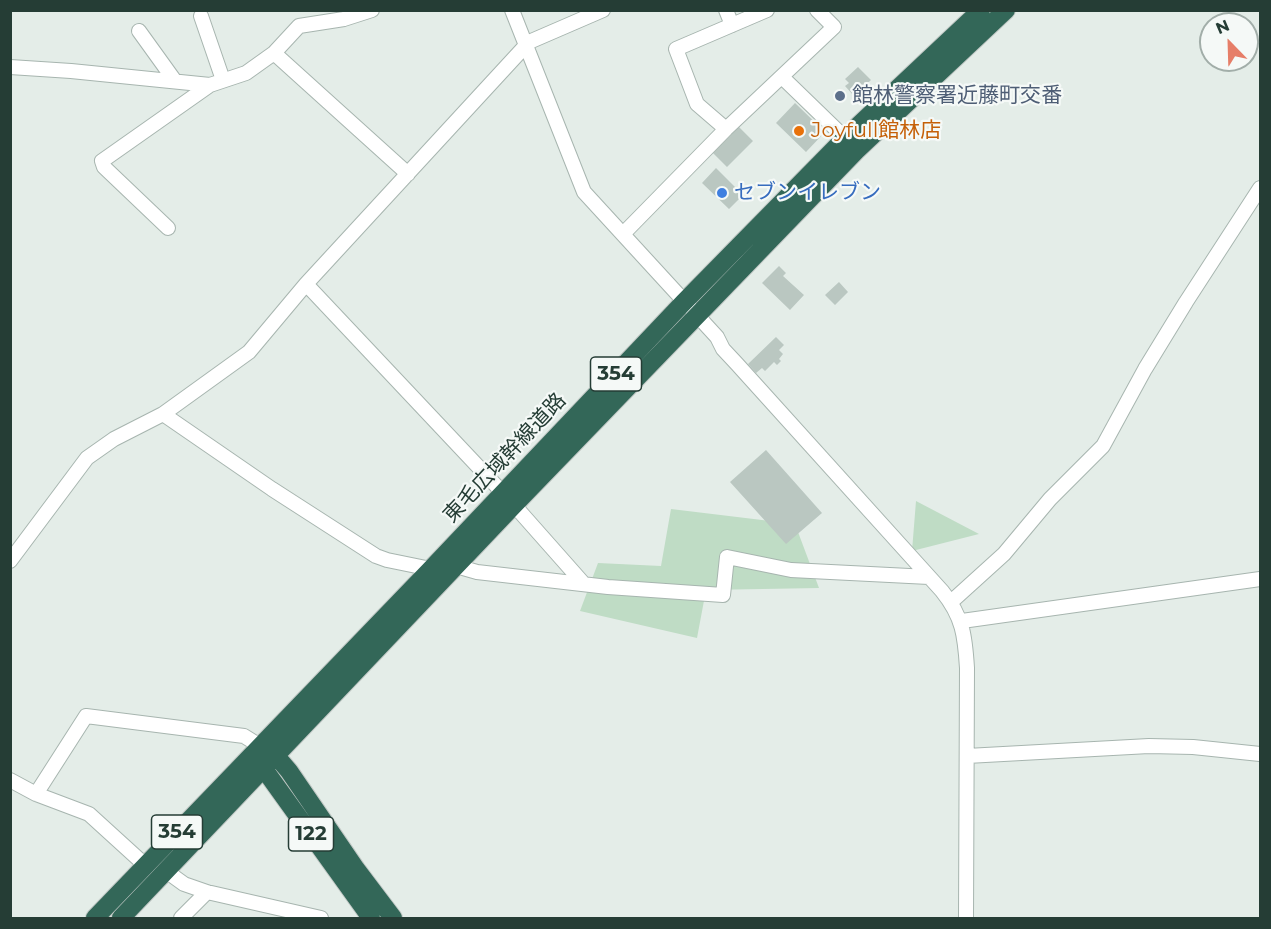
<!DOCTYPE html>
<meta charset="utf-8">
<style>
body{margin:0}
#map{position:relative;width:1271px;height:929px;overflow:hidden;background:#e4ede8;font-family:Montserrat,sans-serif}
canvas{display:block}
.frame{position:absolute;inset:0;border:12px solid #253d35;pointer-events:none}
.north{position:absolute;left:1199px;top:12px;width:60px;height:60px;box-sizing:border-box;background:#f5f9f7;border:2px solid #a2aea9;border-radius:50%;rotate:337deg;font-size:16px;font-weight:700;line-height:24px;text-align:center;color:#253d35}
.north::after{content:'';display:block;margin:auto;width:21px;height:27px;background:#e67e68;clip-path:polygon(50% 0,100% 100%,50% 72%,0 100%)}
</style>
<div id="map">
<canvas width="1271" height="929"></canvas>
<div class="frame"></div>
<div class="north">N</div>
</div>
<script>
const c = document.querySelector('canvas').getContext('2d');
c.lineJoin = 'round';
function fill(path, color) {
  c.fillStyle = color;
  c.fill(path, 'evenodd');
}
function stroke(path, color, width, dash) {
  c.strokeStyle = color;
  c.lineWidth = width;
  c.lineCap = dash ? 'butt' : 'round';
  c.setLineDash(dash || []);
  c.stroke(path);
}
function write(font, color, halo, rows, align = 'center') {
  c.font = font + ' Montserrat,"Noto Sans JP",sans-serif';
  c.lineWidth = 4.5;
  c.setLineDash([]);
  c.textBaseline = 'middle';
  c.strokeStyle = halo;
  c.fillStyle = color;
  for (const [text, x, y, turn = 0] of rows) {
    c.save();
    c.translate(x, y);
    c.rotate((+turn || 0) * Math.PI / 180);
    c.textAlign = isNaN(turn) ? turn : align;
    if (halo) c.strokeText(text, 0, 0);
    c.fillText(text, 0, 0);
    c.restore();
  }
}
fill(new Path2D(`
 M 916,501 L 979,534 L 912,551 Z
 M 671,509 L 795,524 L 819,588 L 706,590 L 697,638 L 580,611 L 598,563 L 661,566 Z`), '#bfdcc5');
fill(new Path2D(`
 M 858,67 L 871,80 L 854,96 L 845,86 L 849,83 L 845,79 Z
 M 795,103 L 825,132 L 806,152 L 776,123 Z
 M 739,127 L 753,141 L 727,167 L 713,153 Z
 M 716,168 L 743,195 L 729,209 L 702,183 Z
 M 779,266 L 786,273 L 783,276 L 804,295 L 790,310 L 762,283 Z
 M 839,282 L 848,292 L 835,305 L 825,295 Z
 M 776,337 L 784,345 L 779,350 L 783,354 L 779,359 L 781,361 L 777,365 L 774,362 L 765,371 L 762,368 L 756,373 L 748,364 Z
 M 766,450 L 822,513 L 786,544 L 730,482 Z`), '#bac7c1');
const minor = new Path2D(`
 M 512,10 L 584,192 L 717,337 L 723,349 L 737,364 L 942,591 C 963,617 965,636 967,668 L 966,918
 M 726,10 L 732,25
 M 201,16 L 223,80
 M 139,31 L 175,81
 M 274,53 L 408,174
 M 10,67 L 71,71 L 210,85
 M 782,77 L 845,138
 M 726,129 L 697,104 L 676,49 L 767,10
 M 168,228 L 104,167 L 102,161 L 210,85 L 246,73 L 274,53 L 299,26 L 344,19 L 372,10
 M 623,234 L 726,129 L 834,27 L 817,10
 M 306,284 L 503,493
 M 163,414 L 272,489 L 376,556 L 387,560 L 431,569
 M 514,505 L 583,583
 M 10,561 L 87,458 L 114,439 L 163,414 L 249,352 L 306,284 L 529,42 L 603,10
 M 456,566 L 477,572 L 608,587 L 723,595 L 727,557 L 791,570 L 929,577
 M 951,602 L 1004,554 L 1050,499 L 1103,446 L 1145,369 L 1186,302 L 1260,188
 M 962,621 L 1260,579
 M 967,756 L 1149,746 L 1193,747 L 1260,754
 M 10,780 L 36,794 L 89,814 L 145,865
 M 36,794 L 86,716 L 244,736 L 260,746
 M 166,871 L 184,884 L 207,892 L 321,918
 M 181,918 L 207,892`);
const highway = new Path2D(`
 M 267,750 L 277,757 L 289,771 L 356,869 L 393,918
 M 262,760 L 264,769 L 371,918
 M 95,918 L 431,569 L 684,302 L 845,138 L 981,10
 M 121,918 L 514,505 L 856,151 L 1006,10`);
stroke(minor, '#a7b5af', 16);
stroke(highway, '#c2c9c6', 20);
stroke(minor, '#fff', 14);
stroke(highway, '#336758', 18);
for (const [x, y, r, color] of [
 [840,96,6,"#5c6f8a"],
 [799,131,6,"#e8710a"],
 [722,193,6,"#3f7fe0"]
]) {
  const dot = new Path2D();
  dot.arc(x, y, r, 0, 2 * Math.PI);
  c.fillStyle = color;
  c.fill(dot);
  stroke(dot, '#f5f9f7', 2);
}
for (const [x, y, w] of [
 [616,374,51],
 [177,832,51],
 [311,834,45]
]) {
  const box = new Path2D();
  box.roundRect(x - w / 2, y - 17, w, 34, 4.5);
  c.fillStyle = '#f5f9f7';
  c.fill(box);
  stroke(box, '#253d35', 1.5);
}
write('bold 20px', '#253d35', null, [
 ["354",616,374],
 ["354",177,832],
 ["122",311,834]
]);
write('21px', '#4e5e75', '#f5f9f7', [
 ["館林警察署近藤町交番",852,96]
], 'left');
write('21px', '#c56008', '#f5f9f7', [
 ["Joyfull館林店",811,131]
], 'left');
write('21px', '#366cbe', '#f5f9f7', [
 ["セブンイレブン",734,193]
], 'left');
write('21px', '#253d35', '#f5f9f7', [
 ["東毛広域幹線道路",505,458,-47]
]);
</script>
